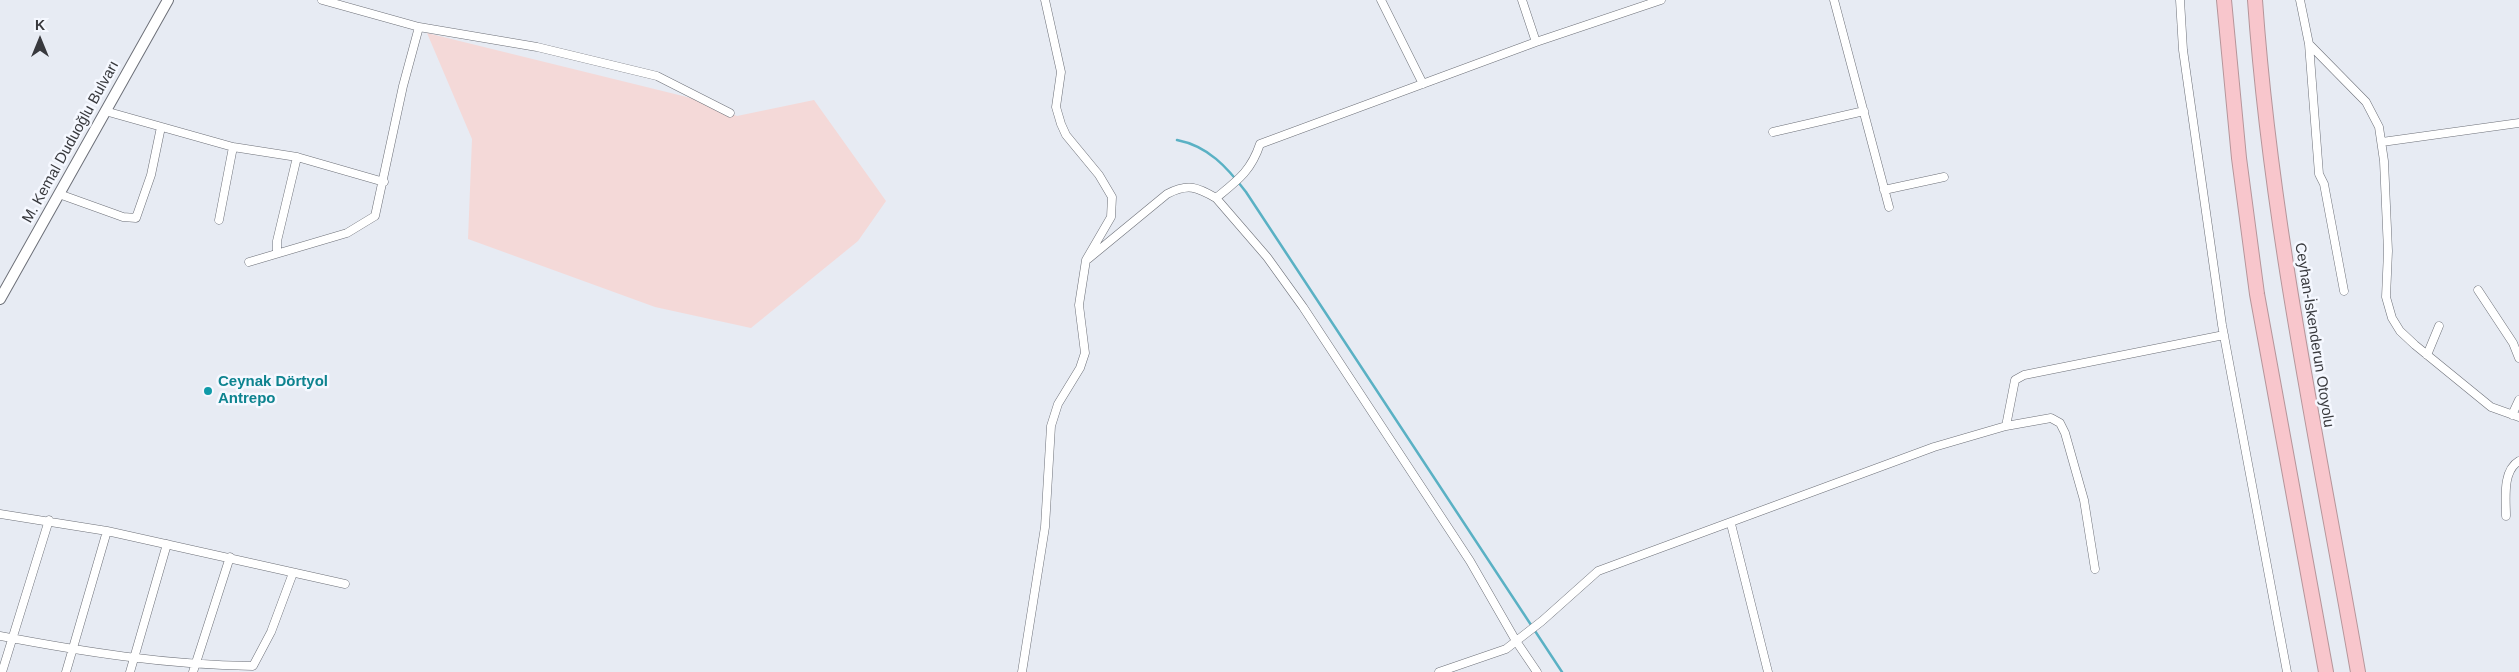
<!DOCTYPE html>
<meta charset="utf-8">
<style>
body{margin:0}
#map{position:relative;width:2519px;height:672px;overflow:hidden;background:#e7ebf3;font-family:Arial,sans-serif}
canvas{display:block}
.north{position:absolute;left:15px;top:15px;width:50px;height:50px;-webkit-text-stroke:4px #f5f8ff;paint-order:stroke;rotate:0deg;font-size:14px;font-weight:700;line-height:20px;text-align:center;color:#38393d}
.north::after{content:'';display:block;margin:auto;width:18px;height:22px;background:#38393d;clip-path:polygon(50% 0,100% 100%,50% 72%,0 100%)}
</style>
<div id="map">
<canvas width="2519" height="672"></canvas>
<div class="north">K</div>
</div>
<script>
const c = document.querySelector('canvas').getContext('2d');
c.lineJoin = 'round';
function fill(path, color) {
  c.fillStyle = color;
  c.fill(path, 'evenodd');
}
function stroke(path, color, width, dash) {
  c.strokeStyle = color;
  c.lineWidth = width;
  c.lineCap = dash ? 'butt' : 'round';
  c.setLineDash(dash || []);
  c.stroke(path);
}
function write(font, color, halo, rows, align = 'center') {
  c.font = font + ' Arial,sans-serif';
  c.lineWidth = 5;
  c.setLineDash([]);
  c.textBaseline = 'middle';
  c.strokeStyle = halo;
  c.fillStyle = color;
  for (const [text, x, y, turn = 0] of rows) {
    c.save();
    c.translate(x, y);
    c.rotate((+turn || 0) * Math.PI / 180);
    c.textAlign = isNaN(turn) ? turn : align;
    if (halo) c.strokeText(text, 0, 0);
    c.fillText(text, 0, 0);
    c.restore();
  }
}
fill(new Path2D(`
 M 427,33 L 691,98 L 737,116 L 814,100 L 886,201 L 858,241 L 751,328 L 655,307 L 468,239 L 472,139 Z`), '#f4d9d8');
stroke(new Path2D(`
 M 1177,140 C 1208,146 1227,167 1246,192 L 1562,672`), '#5ab1c4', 2.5);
const street = new Path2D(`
 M 322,0 L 419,27 L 537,47 L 657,76 L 730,113
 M 1381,0 L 1423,84
 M 1522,0 L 1536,42
 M 1834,0 L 1889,207
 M 2180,0 L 2183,50 L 2222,325 L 2287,672
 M 2300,0 L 2309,44 L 2366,102 L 2379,127 L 2384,161 L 2388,251 L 2386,297 L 2392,318 L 2400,331 L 2415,345 L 2491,407 L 2519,417
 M 2309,44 L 2319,174 L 2324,184 L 2344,291
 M 105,111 L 233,147 L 297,157 L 384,182
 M 1773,132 L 1864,111
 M 2382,142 L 2519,123
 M 1884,190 L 1944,177
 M 59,194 L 123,217 L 136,218 L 151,175 L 161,127
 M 1216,198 L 1267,257 L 1303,307 L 1470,561 L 1516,641 L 1537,672
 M 219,220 L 233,147
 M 277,252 L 277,241 L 297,157
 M 1088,259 L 1167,194 C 1188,183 1197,187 1216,198 C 1238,180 1251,171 1260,144 L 1536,42 L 1661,0
 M 249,262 L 347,233 L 375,216 L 403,86 L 419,27
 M 2478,290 L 2513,343 L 2519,358
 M 2427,355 L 2439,326
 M 2512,415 L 2519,400
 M 2006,426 L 2015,380 L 2024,375 L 2224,335
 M 0,514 L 107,531 L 345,584
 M 2506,516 C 2506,499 2502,471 2519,461
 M 1731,524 L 1768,672
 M 0,636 C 84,652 167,665 253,666 L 271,632 L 293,573
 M 2,672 L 49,520
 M 66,672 L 107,531
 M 130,672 L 167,544
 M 193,672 L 230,557
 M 1022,672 L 1045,527 L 1051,426 L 1058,404 L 1080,368 L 1085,353 L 1079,305 L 1086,260 L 1111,217 L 1112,197 L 1099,175 L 1066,135 L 1061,124 L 1056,107 L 1061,72 L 1045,0
 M 1439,672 L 1506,649 L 1542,621 L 1598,571 L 1934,447 L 2006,426 L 2051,418 L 2060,423 L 2065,433 L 2084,500 L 2095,569`);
const secondary = new Path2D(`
 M 0,299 L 168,0`);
const highway = new Path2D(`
 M 2224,0 L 2239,158 L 2257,294 L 2326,672
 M 2255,0 C 2271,227 2319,448 2358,672`);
stroke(street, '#6d7078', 9);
stroke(secondary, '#6d7078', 12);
stroke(highway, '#b5959a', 16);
stroke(street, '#fff', 8);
stroke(secondary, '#fff', 10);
stroke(highway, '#f8c6cc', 14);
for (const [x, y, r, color] of [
 [208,391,5,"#0f9aa8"]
]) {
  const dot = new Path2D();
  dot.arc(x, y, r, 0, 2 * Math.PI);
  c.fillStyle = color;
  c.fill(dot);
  stroke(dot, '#f5f8ff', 2);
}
write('15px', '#38393d', '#f5f8ff', [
 ["M. Kemal Duduoğlu Bulvarı",71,142,-61],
 ["Ceyhan-İskenderun Otoyolu",2314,335,81]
]);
write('bold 15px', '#0d838f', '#f5f8ff', [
 ["Ceynak Dörtyol",218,382],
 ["Antrepo",218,399]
], 'left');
</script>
